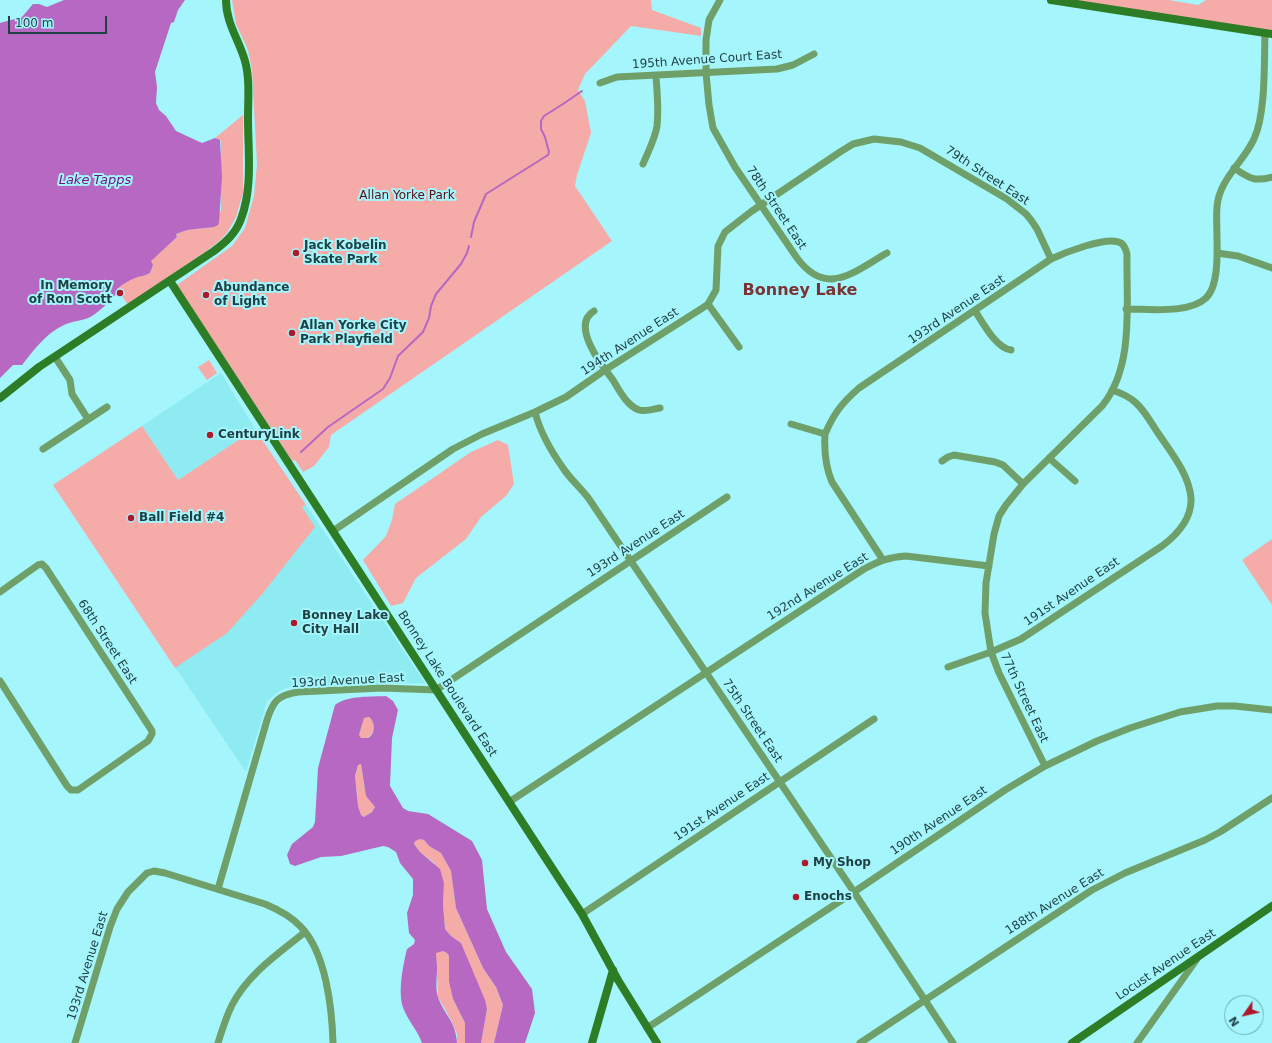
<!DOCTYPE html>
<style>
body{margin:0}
#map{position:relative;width:1272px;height:1043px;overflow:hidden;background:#a4f6fc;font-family:"DejaVu Sans",sans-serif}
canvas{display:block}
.north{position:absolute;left:1224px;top:995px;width:40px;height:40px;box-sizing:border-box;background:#a4f6fc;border:1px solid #6faeb2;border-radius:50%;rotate:236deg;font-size:11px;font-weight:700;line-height:16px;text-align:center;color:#1f4144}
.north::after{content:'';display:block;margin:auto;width:14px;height:18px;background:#ad192b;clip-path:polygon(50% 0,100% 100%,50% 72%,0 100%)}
.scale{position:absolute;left:8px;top:16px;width:99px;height:18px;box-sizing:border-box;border:2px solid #1f4144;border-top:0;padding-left:5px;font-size:12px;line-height:14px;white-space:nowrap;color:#1f4144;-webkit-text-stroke:3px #a4f6fc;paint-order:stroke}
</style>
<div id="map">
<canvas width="1272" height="1043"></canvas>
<div class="north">N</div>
<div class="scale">100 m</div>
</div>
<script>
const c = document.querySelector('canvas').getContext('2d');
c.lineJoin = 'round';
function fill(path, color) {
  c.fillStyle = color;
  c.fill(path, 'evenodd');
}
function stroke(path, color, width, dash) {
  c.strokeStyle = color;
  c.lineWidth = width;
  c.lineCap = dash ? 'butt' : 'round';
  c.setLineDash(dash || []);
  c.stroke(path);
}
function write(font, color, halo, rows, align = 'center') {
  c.font = font + ' "DejaVu Sans",sans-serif';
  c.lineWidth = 4;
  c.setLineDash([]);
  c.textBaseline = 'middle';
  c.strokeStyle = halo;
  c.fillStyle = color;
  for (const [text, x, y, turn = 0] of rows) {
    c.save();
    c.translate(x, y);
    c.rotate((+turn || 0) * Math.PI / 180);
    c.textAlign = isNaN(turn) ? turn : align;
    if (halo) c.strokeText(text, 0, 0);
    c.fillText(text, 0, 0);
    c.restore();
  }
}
fill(new Path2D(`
 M 221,373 L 255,429 L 178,480 L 142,426 Z
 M 306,505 L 425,683 L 292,686 L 279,691 L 267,701 L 246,772 L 140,615 Z`), '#8eebf1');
fill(new Path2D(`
 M 232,0 L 651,0 L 652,10 L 701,28 L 701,36 L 631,26 L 585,74 L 578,90 L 585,101 L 591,133 L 577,175 L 575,186 L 612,241 L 331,435 L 329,447 L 314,466 L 303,472 L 295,460 L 292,461 L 177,285 L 232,246 L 245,228 L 254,196 L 257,164 L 252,70 L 248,50 L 236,24 Z
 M 1074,0 L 1169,0 L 1198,5 L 1206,0 L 1272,0 L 1272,34 Z
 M 243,115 L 243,193 L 236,217 L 227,233 L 218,242 L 205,252 L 128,305 L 117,289 C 122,284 128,281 134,278 C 140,276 145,276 150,273 L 153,265 L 150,261 L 177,237 L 176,234 L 187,230 L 214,227 L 221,210 L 221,142 L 220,140 L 215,138 Z
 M 209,360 L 217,373 L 207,380 L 198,367 Z
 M 142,426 L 178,480 L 255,429 L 306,505 L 302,507 L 315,527 L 263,593 L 227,633 L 175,668 L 53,485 Z
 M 498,440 L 508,445 L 514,484 L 506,496 L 481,517 L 466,539 L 416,578 L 403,603 L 391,606 L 363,560 L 386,536 L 392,520 L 395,504 L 471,452 Z
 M 1272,539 L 1272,605 L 1242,560 Z
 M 369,717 C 375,721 376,734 367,738 C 366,738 362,738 360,738 L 359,735 L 364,718 Z
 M 361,764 L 366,796 L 375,807 L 372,812 L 364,817 L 361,815 L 358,806 L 355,776 L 358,765 Z
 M 420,839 L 424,840 L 429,846 L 441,853 L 451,871 L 456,908 L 483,968 L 496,987 L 503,1005 L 494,1043 L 481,1043 L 487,1009 L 461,943 L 451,936 L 445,929 L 443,905 L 444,884 L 434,863 L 420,852 L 414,844 L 415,840 Z
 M 438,951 L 443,951 L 447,953 L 449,956 L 453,999 L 465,1023 L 465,1043 L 457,1043 L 457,1034 L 451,1020 L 438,997 L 436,955 L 436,952 Z`), '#f5aba8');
fill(new Path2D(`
 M 64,0 L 185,0 L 178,10 L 174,22 L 171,23 L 155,72 L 157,87 L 156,103 L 159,110 L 166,116 L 176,131 L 202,143 L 215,138 L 220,140 L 222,177 L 219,222 L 218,225 L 214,227 L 187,230 L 176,234 L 177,237 L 151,261 L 153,265 L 150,273 C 145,276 140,276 135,278 C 128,281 123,284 117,289 L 119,291 C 112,299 98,314 88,318 C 81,321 72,321 64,325 C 46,333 34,350 22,365 L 13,365 L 0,378 L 0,23 L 22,17 L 33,4 L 39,4 L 47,7 Z
 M 386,696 L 393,701 L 398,710 L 392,738 L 390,786 L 403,808 L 408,811 L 428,814 L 472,841 L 482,860 L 487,909 L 506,952 L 532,989 L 535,1013 L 525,1043 L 494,1043 L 503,1005 L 496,987 L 483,968 L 456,908 L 451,871 L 441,853 L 429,846 L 424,840 L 420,839 L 415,841 L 414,844 L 420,852 L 440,869 L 444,883 L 443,905 L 445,929 L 451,936 L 461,943 L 485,1000 L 487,1009 L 481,1043 L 465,1043 L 465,1023 L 453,999 L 449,981 L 449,956 L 447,953 L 443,951 L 436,953 C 436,958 437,963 437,968 C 437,978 435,988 438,997 C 444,1015 456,1021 457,1043 L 422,1043 C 418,1031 409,1022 404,1010 C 397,994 403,966 407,949 L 414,944 L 415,940 L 409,933 L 407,913 L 413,895 L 413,879 L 400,863 L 396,852 L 388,847 L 383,846 L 341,856 L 321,857 L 295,866 L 290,864 L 287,855 L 292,844 L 313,827 L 315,822 L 318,768 L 335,705 C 348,695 370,697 386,696 ZM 369,717 C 375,721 376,734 368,738 C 366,738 362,738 361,738 L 359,735 L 364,718 ZM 361,764 L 366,796 L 375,807 L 372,812 L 364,817 L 361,815 L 358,806 L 355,776 L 358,765 Z`), '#b668c2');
stroke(new Path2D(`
 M 471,237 L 474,222 L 486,194 L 548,155 L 549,152 L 545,137 L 541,129 L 541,121 L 544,116 L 563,104 L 582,91
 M 301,452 L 328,427 L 383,389 L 390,378 L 398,356 L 423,332 L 429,318 L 431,306 L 436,294 L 461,264 L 467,253 L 469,246`), '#b668c2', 2);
stroke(new Path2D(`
 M 720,0 L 709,20 L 706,40 L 706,73 L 709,105 L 713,128 L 735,167 L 797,258 C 827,298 853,272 887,253
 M 600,83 L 617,77 L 777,69 L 793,65 L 814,54
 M 643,164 C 648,152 655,139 657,126 C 659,110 657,92 656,76
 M 1234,168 C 1249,178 1254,182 1272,177
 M 1217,253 L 1238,256 L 1272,268
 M 708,304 L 739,347
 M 1126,309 C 1149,309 1189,314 1206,298 C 1223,282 1215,230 1217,207 C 1219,179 1243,163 1254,139 C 1266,113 1264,63 1265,33
 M 594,311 C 570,325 602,366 613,380 C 619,390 627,406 639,410 C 645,412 654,409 660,408
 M 975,311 C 983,323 996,348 1011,350
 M 55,357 L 70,380 L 72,394 L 88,419
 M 535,412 C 540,432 551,451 563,468 C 570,479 581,488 589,499 L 854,892 L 953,1043
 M 791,424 L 825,434 C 824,451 825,466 832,482 L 883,560
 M 825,434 C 834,413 842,403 859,388 L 1051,259 C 1064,253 1108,235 1121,243 C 1124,245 1126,250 1127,254 C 1126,302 1135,366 1102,406 L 1023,484 L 1006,505 L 999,516 L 994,534 L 986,583 L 985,613 L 991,652 L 999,673 L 1045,766
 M 43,449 L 107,407
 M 1049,458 L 1075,481
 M 942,461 L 948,457 L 954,455 L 995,462 L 1003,465 L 1023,484
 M 333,531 L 453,449 L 482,434 L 535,412 L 566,397 L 605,370 L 704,307 L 708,304 L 716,290 L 718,246 L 725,232 L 752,211 L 840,152 L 853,144 L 874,139 L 901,142 L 920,148 L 1007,199 L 1026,214 L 1031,220 L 1037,229 L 1051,259
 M 0,592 L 38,565 L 42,564 L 46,568 L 152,731 L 152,734 L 148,741 L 78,790 L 71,790 L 67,786 L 0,681
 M 948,667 L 991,652 L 1021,639 L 1162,546 C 1178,534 1192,519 1191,498 C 1189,473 1169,450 1156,430 C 1150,421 1144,410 1136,403 C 1129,396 1121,393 1112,390
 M 509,802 L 864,569 C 879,561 889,557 906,556 L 989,566
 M 218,889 L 267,720 C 273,701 278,695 298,692 L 382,688 L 436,690 L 727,497
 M 582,914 L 874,719
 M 647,1028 L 854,892 L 1005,790 L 1045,766 L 1097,741 L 1130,728 L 1180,712 L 1217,706 L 1235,706 L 1272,710
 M 75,1043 L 110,927 L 117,909 L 128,892 L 147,873 L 154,871 L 165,873 L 265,904 C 277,909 292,917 301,927 C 326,953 332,1008 333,1043
 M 218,1043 C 222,1030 226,1017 232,1005 C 248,974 278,954 305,932
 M 860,1043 L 1092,890 L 1125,873 L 1205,840 L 1220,832 L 1272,798
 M 1137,1043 L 1197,959`), '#6fa069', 7);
stroke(new Path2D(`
 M 1051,0 L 1272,34
 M 170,281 L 582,914 L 618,980 L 657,1043
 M 0,398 L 39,367 L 214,251 C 226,242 236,233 241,219 C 253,187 248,151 248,119 C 248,99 250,79 245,61 C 239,40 226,23 226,0
 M 592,1043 L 613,970
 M 1072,1043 L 1272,906`), '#2d7d26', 8);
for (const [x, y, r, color] of [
 [296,253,4,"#ad192b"],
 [120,293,4,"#ad192b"],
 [206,295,4,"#ad192b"],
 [292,333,4,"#ad192b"],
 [210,435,4,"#ad192b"],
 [131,518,4,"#ad192b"],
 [294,623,4,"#ad192b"],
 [805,863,4,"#ad192b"],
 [796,897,4,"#ad192b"]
]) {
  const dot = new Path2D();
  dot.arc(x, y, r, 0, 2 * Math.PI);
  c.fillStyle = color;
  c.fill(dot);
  stroke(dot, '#a4f6fc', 1.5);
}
write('12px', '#1f4144', '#a4f6fc', [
 ["195th Avenue Court East",707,60,-4],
 ["79th Street East",987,176,33],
 ["78th Street East",776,208,56],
 ["193rd Avenue East",957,310,-34],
 ["194th Avenue East",630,342,-33],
 ["193rd Avenue East",636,544,-33],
 ["192nd Avenue East",818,587,-32],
 ["191st Avenue East",1072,592,-34],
 ["68th Street East",107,642,57],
 ["193rd Avenue East",348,681,-3],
 ["Bonney Lake Boulevard East",447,684,57],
 ["77th Street East",1024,698,65],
 ["75th Street East",752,721,56],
 ["191st Avenue East",722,807,-34],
 ["190th Avenue East",939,821,-34],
 ["188th Avenue East",1055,902,-32],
 ["Locust Avenue East",1166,965,-34],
 ["193rd Avenue East",88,966,-73]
]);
write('12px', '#5b0d14', '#a4f6fc', [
 ["Allan Yorke Park",407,196]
]);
write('bold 12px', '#1f4144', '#a4f6fc', [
 ["Jack Kobelin",304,246],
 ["Skate Park",304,260],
 ["In Memory",112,286,"right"],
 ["of Ron Scott",112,300,"right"],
 ["Abundance",214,288],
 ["of Light",214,302],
 ["Allan Yorke City",300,326],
 ["Park Playfield",300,340],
 ["CenturyLink",218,435],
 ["Ball Field #4",139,518],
 ["Bonney Lake",302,616],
 ["City Hall",302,630],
 ["My Shop",813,863],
 ["Enochs",804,897]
], 'left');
write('italic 13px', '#761284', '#a4f6fc', [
 ["Lake Tapps",95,181]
]);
write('bold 16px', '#7b3334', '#a4f6fc', [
 ["Bonney Lake",800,291]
]);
</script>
